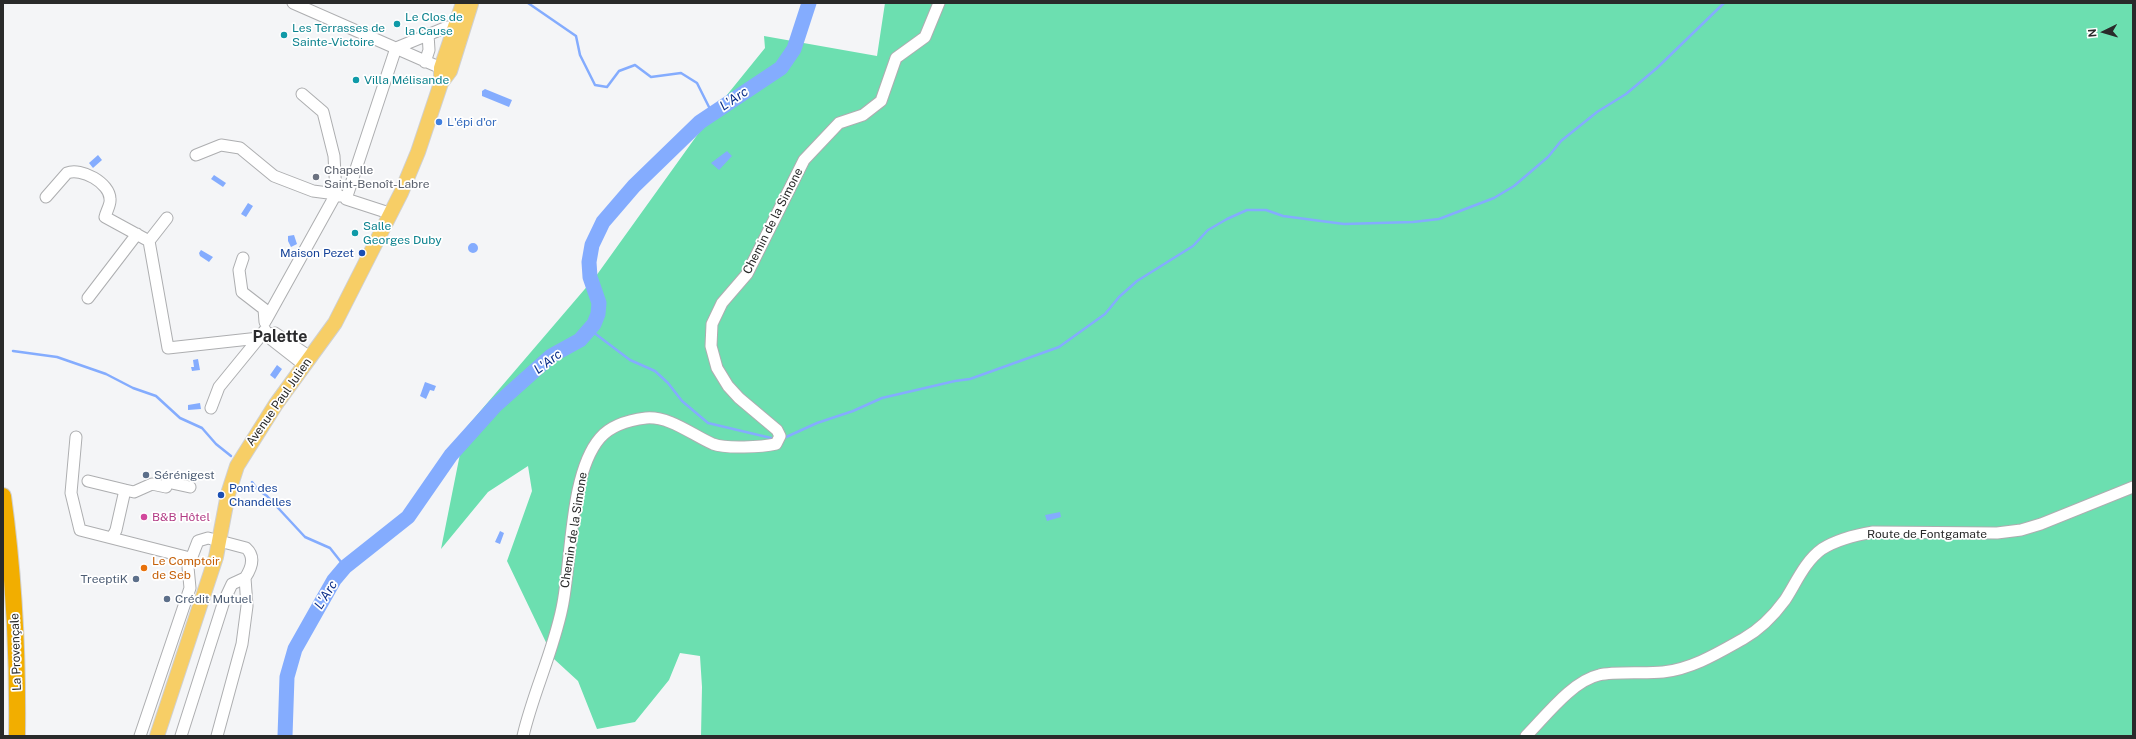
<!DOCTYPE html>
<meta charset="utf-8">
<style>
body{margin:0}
#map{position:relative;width:2136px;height:739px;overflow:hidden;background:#f4f5f7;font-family:"Public Sans",sans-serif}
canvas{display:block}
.frame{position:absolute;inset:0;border:4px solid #292a2a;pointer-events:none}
.north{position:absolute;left:2084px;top:12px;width:40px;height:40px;-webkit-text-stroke:3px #fff;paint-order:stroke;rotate:265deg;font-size:11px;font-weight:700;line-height:16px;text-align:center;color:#292a2a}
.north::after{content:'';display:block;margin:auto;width:14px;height:18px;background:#292a2a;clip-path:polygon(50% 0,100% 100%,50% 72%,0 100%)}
</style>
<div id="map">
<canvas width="2136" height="739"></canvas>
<div class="frame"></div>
<div class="north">N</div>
</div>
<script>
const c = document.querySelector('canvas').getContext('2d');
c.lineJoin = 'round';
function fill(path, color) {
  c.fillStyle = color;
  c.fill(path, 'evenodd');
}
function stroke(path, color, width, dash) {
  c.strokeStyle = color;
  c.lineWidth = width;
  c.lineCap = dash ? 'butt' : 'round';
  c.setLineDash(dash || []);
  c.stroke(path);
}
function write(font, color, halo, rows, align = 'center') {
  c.font = font + ' "Public Sans",sans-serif';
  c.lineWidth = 3.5;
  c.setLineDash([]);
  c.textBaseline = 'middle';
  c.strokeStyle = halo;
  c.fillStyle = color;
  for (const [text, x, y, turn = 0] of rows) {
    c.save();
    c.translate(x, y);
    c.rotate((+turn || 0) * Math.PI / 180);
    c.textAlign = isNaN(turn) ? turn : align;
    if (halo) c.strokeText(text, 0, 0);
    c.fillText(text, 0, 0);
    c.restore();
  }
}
fill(new Path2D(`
 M 885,3 L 2133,3 L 2133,736 L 701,736 L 702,687 L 700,656 L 680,653 L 669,680 L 635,722 L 597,729 L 578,681 L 554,659 L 507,561 L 532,491 L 528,466 L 488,492 L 441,549 L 465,429 L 596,276 L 718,106 L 765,48 L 764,36 L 877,56 Z`), '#6cdfb0');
fill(new Path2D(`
 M 485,89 L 512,100 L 509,107 L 482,96 L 482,91 Z
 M 727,151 L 732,156 L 719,170 L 711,163 Z
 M 98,155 L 102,160 L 93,168 L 89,163 Z
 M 214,175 L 226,183 L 223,187 L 211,179 Z
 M 248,203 L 253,206 L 246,217 L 241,214 Z
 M 294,235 L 297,244 L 291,247 L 288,241 L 288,236 Z
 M468 248a5 5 0 1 1 10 0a5 5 0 1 1-10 0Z
 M 201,250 L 213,257 L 209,262 L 200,256 L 199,253 Z
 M 198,359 L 200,370 L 192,371 L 191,367 L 194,367 L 193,360 Z
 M 277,365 L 282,369 L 275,379 L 270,375 Z
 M 425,382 L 436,386 L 434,391 L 430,390 L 426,399 L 420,396 Z
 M 200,403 L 201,409 L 188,410 L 188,405 Z
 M 1060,512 L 1061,517 L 1047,521 L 1045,515 Z
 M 500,531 L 504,533 L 500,544 L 495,542 Z`), '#84acfe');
stroke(new Path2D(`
 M 528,3 L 576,36 L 580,55 L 595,85 L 607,87 L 619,71 L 635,65 L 651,77 L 681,73 L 697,83 L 712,113
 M 589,329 L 630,360 L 655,371 L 668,383 L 682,401 L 708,423 L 771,438
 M 13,351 L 57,357 L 106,374 L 133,388 L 156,396 L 180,418 L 202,428 L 216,444 L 231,456
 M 784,438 L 817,423 L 853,411 L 882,398 L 955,381 L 970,379 L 1059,347 L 1105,314 L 1119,297 L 1137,281 L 1193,246 L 1208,230 L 1227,219 L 1247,210 L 1266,210 L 1283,216 L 1344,224 L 1413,222 L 1439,219 L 1494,198 L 1514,186 L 1548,157 L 1561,141 L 1597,112 L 1626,94 L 1657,68 L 1724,3
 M 252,482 L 258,490 L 267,496 L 305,537 L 330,548 L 345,567`), '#84acfe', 2.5);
stroke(new Path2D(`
 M 285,736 L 287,677 L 295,649 L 334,580 L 345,567 L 408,517 L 451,455 L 495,406 L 551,356 L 580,340 L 594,324 L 598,314 L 599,303 L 590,277 L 589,262 L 592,245 L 603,222 L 634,186 L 700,122 L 781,68 L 794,49 L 809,3`), '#84acfe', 15);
const minor = new Path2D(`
 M 293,3 L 441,68
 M 425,62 L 429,50 L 428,34
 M 196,155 L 221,145 L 240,148 L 274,176 L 313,191 L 336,194 L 334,156 L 323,112 L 302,94
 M 46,197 L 67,173 C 81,167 110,183 110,199 C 111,204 106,212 105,217 L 149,241 L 168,348 L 259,338 L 265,330
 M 389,213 L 346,199 L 396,48 L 447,27 L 454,28 L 457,34
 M 149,241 L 167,218
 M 243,258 L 239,270 L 242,292 L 264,309 L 265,322
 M 88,298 L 137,234
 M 266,320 L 336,194 L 340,196
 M 304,365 L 272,340 L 270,334 L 275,333 L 310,357
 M 211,408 L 219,387 L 259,338
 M 76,437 L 71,493 L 80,530 L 190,558
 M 88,481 L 125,490 L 116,530 L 112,538
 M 125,490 L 134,492 L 152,484 L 166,487 L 167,482 L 190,487
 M 140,736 L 190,588 L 188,567 L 198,541 L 208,538 L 246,548 C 256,557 251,569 245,578
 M 181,736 L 224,601 L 232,584 L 245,578
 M 217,736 L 242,644 L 247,606 L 245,578
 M 523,736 C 533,693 553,652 562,608 C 572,562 569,474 600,438 C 611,425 630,420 646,418 C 670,416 692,435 713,444 C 726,449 762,447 776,444 L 780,436 L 777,430 L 739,398 L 728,386 L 717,368 L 711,346 L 712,324 L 722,303 L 747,274 L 804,160 L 839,123 L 863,115 L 881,101 L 896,58 L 925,37 L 939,3
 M 1526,736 C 1545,717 1572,681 1599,675 C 1615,671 1645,674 1663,672 C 1692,669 1718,653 1743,639 C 1759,630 1774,615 1785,600 C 1796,583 1805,561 1822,549 C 1838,539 1855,535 1873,532 L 1997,533 L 2021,530 L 2041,524 L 2133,487`);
const major = new Path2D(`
 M 441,83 L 450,71 L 471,4
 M 157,736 L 216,557 L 228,494 L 237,466 L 276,404 L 335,323 L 401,193 L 418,152 L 441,83 L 441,68 L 463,3`);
const highway = new Path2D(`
 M 3,496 C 14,576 18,656 17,736`);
stroke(minor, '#adaeb0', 13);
stroke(major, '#d0d0d0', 16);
stroke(highway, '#d0d0d0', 18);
stroke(minor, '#fff', 11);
stroke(major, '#f7ce66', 14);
stroke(highway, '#f2ae00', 16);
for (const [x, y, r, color] of [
 [397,24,4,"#0f9aa8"],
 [284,35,4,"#0f9aa8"],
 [356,80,4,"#0f9aa8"],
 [439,122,4,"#3f7fe0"],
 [316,177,4,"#6b7280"],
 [355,233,4,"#0f9aa8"],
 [362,253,4,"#1a4fb4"],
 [146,475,4,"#5c6f8a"],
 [221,495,4,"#1a4fb4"],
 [144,517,4,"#d1479c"],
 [144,568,4,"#e8710a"],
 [136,579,4,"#5c6f8a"],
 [167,599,4,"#5c6f8a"]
]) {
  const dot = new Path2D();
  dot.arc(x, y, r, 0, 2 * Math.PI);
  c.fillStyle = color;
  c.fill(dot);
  stroke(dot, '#fff', 1.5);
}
write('12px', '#0d838f', '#fff', [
 ["Le Clos de",405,17],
 ["la Cause",405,31],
 ["Les Terrasses de",292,28],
 ["Sainte-Victoire",292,42],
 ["Villa Mélisande",364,80],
 ["Salle",363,226],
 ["Georges Duby",363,240]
], 'left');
write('12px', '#366cbe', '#fff', [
 ["L'épi d'or",447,122]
], 'left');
write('12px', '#5b616d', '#fff', [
 ["Chapelle",324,170],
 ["Saint-Benoît-Labre",324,184]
], 'left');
write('12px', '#292a2a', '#fff', [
 ["Chemin de la Simone",773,221,-63],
 ["Avenue Paul Julien",279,402,-55],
 ["Chemin de la Simone",574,530,-81],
 ["Route de Fontgamate",1927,534],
 ["La Provençale",16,652,-92]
]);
write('12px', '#164399', '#fff', [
 ["Maison Pezet",354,253],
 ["Pont des",229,488,"left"],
 ["Chandelles",229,502,"left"]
], 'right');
write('12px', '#4e5e75', '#fff', [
 ["Sérénigest",154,475],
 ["TreeptiK",128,579,"right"],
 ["Crédit Mutuel",175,599]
], 'left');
write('12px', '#b23c85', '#fff', [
 ["B&B Hôtel",152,517]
], 'left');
write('12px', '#c56008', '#fff', [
 ["Le Comptoir",152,561],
 ["de Seb",152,575]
], 'left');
write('italic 13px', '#0b2e89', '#fff', [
 ["L'Arc",734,99,-34],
 ["L'Arc",548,362,-37],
 ["L'Arc",326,595,-58]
]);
write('bold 16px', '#2b2b2d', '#fff', [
 ["Palette",280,337]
]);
</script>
